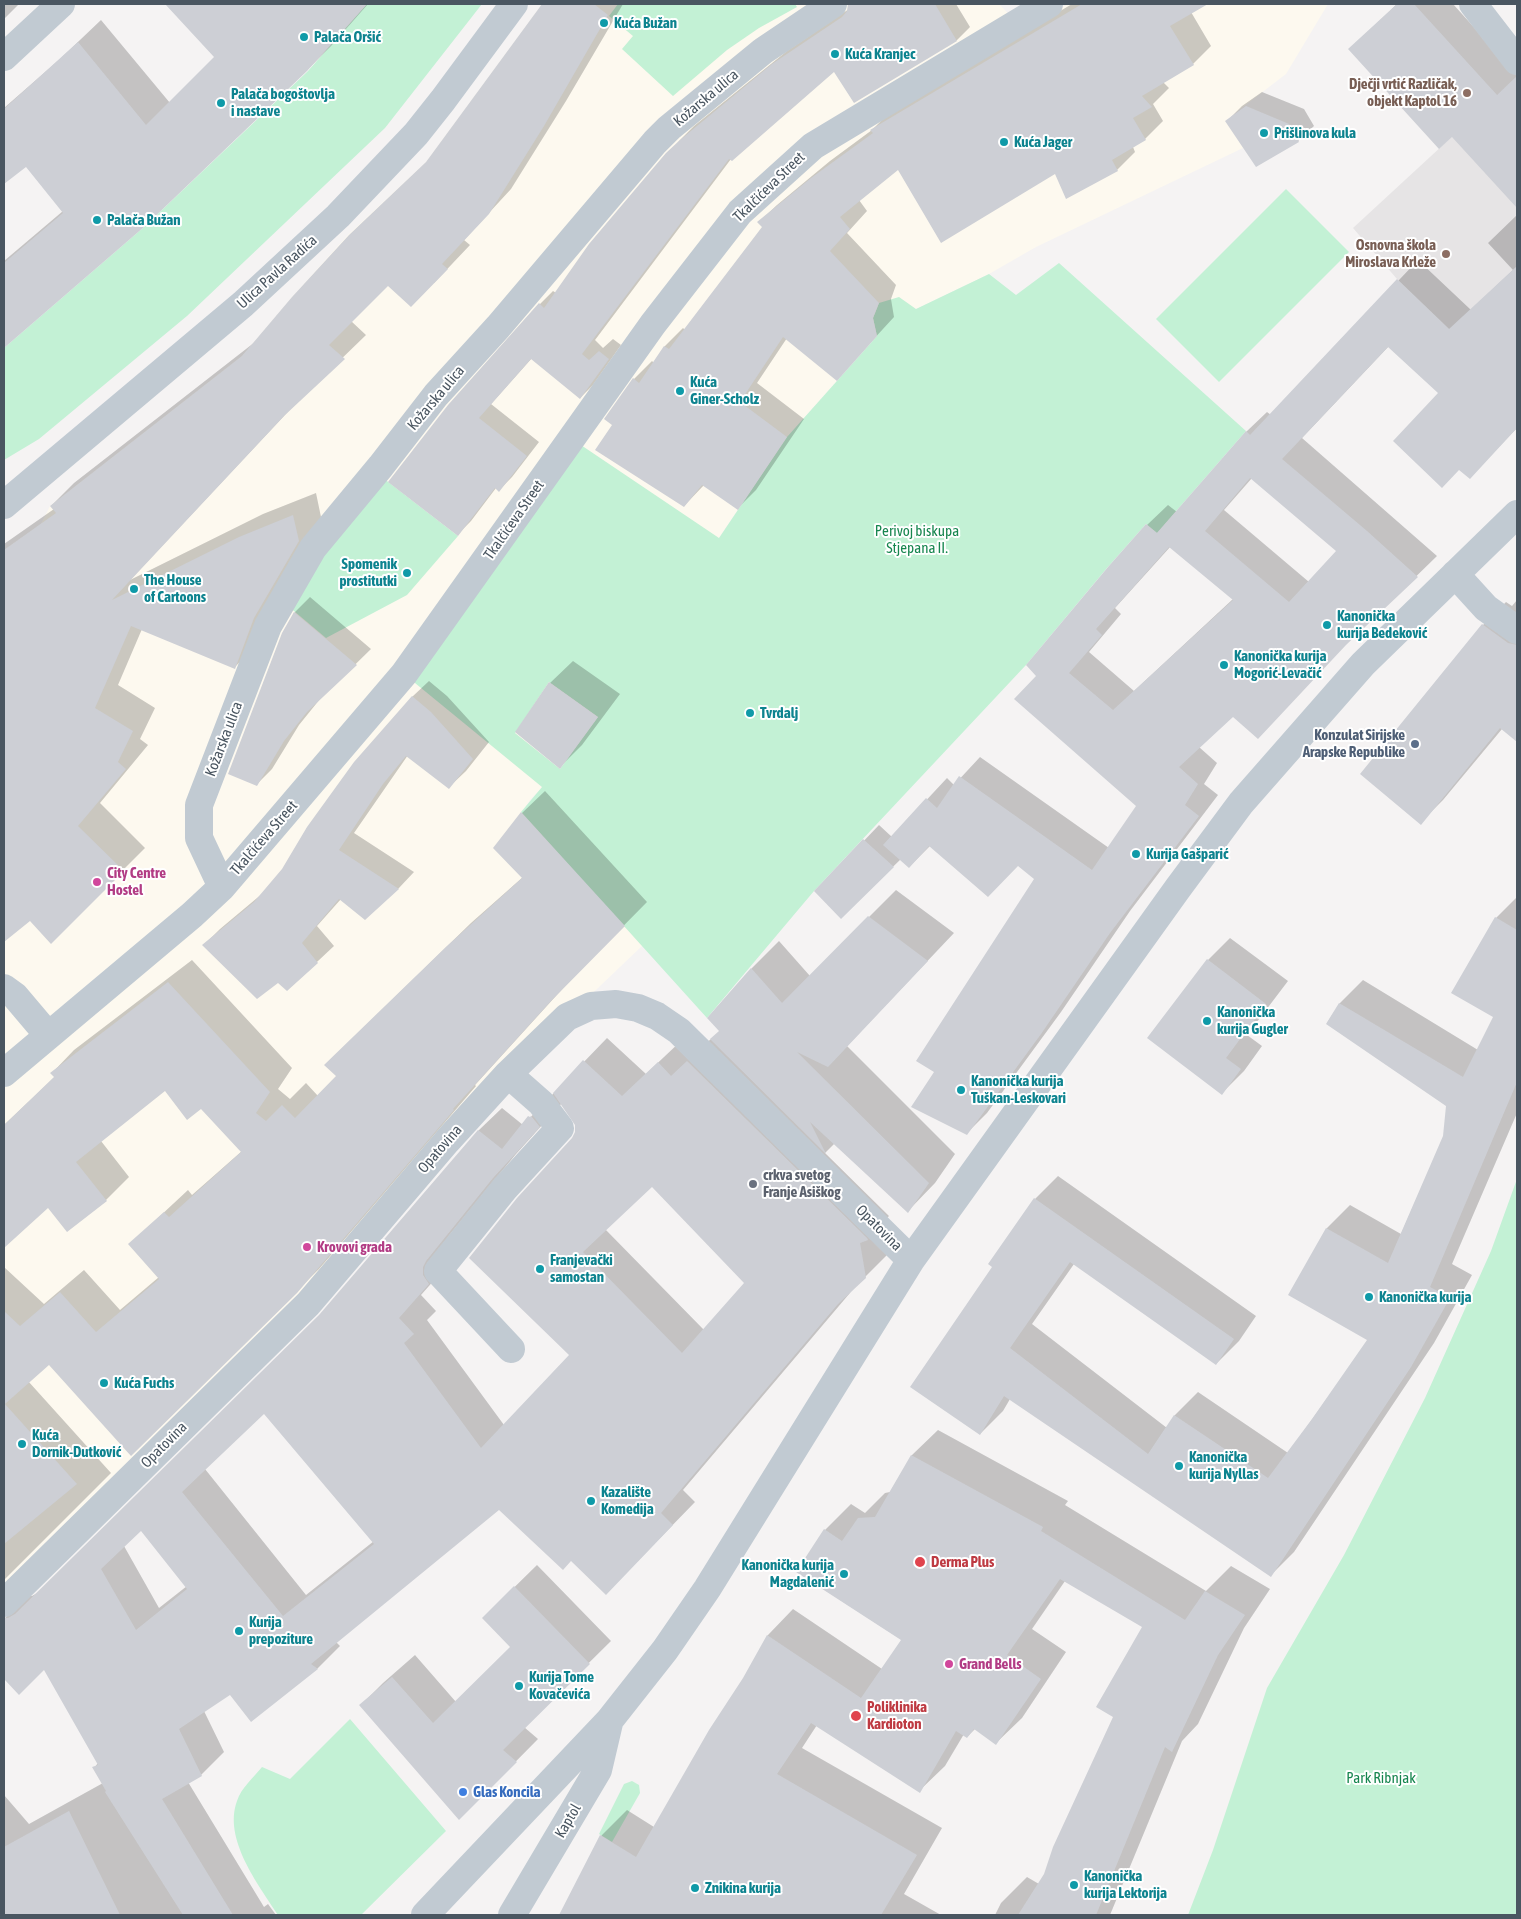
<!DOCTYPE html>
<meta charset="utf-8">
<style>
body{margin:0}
#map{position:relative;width:1521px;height:1919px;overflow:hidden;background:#f5f3f3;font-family:"Asap Condensed",sans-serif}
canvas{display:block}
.frame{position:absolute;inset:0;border:5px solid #4a5661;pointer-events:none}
</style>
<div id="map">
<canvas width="1521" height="1919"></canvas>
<div class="frame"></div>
</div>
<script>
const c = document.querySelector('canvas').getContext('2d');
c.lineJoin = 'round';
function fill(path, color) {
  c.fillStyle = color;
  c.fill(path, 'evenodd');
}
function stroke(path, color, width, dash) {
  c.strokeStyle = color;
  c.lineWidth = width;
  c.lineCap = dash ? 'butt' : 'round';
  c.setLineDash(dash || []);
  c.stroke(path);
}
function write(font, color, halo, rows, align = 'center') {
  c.font = font + ' "Asap Condensed",sans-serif';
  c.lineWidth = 4;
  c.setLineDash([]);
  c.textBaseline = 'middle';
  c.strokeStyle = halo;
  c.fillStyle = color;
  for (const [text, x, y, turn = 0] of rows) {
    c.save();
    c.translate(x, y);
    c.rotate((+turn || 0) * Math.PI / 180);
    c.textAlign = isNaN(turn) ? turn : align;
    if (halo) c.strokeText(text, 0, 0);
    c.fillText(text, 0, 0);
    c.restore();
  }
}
fill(new Path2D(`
 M 542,4 L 999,4 L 1023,29 L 1068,4 L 1328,4 L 1286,74 L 1226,120 L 1243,148 L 1036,247 L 989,274 L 916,309 L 877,336 L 787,437 L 598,717 L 560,769 L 530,800 L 522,812 L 643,945 L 508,1074 L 176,1442 L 4,1618 L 4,550 L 41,524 L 50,506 L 242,356 L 292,297 L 348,235 L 426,162 Z`), '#fdf9ef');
fill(new Path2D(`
 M 1508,85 L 1517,94 L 1517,394 L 1397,279 L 1353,228 Z`), '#e6e4e5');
fill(new Path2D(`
 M 367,4 L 482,4 L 385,128 L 187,316 L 39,439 L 4,460 L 4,348 L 144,227 L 308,71 Z
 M 618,4 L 795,4 L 797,7 L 759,28 L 727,50 L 673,96 L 622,49 L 633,36 L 609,16 Z
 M 1286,189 L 1349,252 L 1219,382 L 1156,319 Z
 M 1059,263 L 1246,431 L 1157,533 L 1146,524 L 1107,568 L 1026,665 L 814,891 L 707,1018 L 521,812 L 542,787 L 404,674 L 572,439 L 719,538 L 787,437 L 877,336 L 873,318 L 879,303 L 899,297 L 916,309 L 989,274 L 1016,295 ZM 549,682 L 598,717 L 560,769 L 515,733 Z
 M 383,478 L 458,536 L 407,595 L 326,638 L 288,606 L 324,550 Z
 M 1517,1179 L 1517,1915 L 1188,1915 L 1213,1850 L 1267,1688 L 1344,1555 L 1425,1398 L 1491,1251 Z
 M 350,1719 L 446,1831 L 361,1915 L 278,1915 C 258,1884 223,1839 237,1801 C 241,1788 254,1777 262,1767 L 290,1779 Z
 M 632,1781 L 639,1785 L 640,1793 L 612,1842 L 599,1834 L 624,1784 Z`), '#c3f1d5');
fill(new Path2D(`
 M 4,4 L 19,4 L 4,19 Z
 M 167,4 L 368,4 L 331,46 L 307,70 L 144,226 L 4,346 L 4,261 L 63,211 L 27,165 L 4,183 L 4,108 L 60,59 L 101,20 L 170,103 L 216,57 Z
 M 544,4 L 623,4 L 566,101 L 511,189 L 464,240 L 470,245 L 434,283 L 388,284 L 351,321 L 366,335 L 298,401 L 130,580 L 263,514 L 316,493 L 321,517 L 257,644 L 235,667 L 142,629 L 118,685 L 155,708 L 140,739 L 148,745 L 100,803 L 145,848 L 51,942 L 30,919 L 4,940 L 4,544 L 54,509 L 51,506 L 74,483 L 255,342 L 431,158 Z
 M 849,4 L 956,4 L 970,27 L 957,40 L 854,102 L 834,70 L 731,159 L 595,340 L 603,348 L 613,339 L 621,345 L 593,385 L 580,398 L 532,358 L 491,404 L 539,442 L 512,477 L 499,490 L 496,488 L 471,521 L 458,534 L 390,482 L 540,304 L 553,291 L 556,293 L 680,140 L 694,126 L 787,51 L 849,9 Z
 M 1072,4 L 1206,4 L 1191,12 L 1211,46 L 1193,64 L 1163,82 L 1169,88 L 1153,104 L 1163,121 L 1145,139 L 1133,147 L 1135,152 L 1117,170 L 1056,172 L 899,168 L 859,200 L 867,211 L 847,233 L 896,285 L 891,299 L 894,317 L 837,379 L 787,338 L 757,383 L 804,419 L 756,490 L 738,508 L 704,485 L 684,506 L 613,425 L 634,379 L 652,361 L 654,363 L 665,346 L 683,328 L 685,330 L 764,227 L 759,222 L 777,205 L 830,161 L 872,130 L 890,112 Z
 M 1397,4 L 1453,4 L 1517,75 L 1517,206 L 1452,135 L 1350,49 Z
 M 1262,92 L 1304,109 L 1314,126 L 1298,141 L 1227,121 L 1242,106 Z
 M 1517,215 L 1517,405 L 1514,409 L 1517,413 L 1517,428 L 1470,477 L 1439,393 L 1389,346 L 1302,438 L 1437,556 L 1357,634 L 1233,715 L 1199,747 L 1217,763 L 1204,784 L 1218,795 L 1130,911 L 1061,1012 L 987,1113 L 967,1133 L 935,1072 L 1035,878 L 1018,865 L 931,845 L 909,867 L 901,859 L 841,917 L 816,891 L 879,825 L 892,837 L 947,778 L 954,785 L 980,757 L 1109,848 L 1138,806 L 1038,676 L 1109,568 L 1147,525 L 1168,505 L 1177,512 L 1246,432 L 1267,412 L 1271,415 L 1418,260 L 1471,310 L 1513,270 L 1488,243 ZM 1252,478 L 1338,551 L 1309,582 L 1224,510 ZM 1171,546 L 1233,599 L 1134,691 L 1089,652 L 1121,614 L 1115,608 Z
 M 310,597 L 371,649 L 320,699 L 299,725 L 272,769 L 257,784 L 283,633 L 295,612 Z
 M 1517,600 L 1517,740 L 1502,729 L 1443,800 L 1420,823 L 1483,625 L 1506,602 L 1512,606 Z
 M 573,661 L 620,694 L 582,745 L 560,767 L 550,683 Z
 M 429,681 L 447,696 L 489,742 L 466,771 L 449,787 L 408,755 L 354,833 L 414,872 L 398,889 L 341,899 L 317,926 L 334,946 L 287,990 L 278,981 L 204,945 L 220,929 L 263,893 L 283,870 L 412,697 Z
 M 545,791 L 647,902 L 575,975 L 475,1085 L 476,1086 L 319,1269 L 131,1454 L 49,1363 L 28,1381 L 111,1473 L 4,1580 L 4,1267 L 44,1304 L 84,1270 L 120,1310 L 159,1277 L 130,1244 L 188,1190 L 192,1195 L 242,1151 L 201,1107 L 166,1089 L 101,1141 L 129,1177 L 106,1200 L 48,1206 L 4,1246 L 4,1125 L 55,1077 L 52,1073 L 74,1050 L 192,960 L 292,1068 L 278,1089 L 290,1099 L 306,1083 L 318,1096 L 337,1076 L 349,1042 L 471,923 L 523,877 L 495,848 L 522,813 Z
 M 896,890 L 954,933 L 847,1046 L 955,1154 L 935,1183 L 908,1211 L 835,1143 L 825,1153 L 889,1216 L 883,1222 L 888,1254 L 855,1287 L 683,1490 L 695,1502 L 629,1570 L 572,1560 L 499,1508 L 336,1642 L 340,1646 L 317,1669 L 230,1694 L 204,1711 L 224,1752 L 201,1775 L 188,1782 L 264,1907 L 268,1904 L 276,1915 L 4,1915 L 4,1795 L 29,1824 L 103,1783 L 94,1768 L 98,1763 L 44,1668 L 19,1694 L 4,1677 L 4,1619 L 27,1596 L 32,1596 L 39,1592 L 322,1313 L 479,1130 L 502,1108 L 523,1125 L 607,1038 L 646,1074 L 682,1040 L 694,1054 L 720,1031 L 708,1018 L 752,968 L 779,941 L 810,976 ZM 562,1103 L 576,1124 L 576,1132 L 573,1139 L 570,1355 L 504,1425 L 427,1320 L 436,1311 L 421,1295 L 451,1261 L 448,1237 L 516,1154 ZM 652,1185 L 746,1283 L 704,1330 L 605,1229 ZM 264,1412 L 374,1541 L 306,1595 L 205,1469 ZM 141,1529 L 187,1586 L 159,1608 L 124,1546 Z
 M 1517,897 L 1517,1113 L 1452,1264 L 1472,1275 L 1434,1343 L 1294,1552 L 1271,1575 L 1010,1399 L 1003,1411 L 980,1434 L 994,1267 L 990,1264 L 1035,1199 L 1058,1176 L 1256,1316 L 1239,1341 L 1216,1364 L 1074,1264 L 1032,1324 L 1167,1428 L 1175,1415 L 1198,1392 L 1288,1453 L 1369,1340 L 1290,1295 L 1327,1228 L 1350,1205 L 1401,1234 L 1444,1136 L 1448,1105 L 1327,1023 L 1340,1003 L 1363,980 L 1478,1050 L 1495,1017 L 1496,918 Z
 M 1230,938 L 1288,981 L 1247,1035 L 1262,1046 L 1244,1071 L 1222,1093 L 1208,960 Z
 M 938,1430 L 1068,1501 L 1065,1505 L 1206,1591 L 1231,1566 L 1270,1589 L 1244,1628 L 1198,1724 L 1182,1741 L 1110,1915 L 995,1915 L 1001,1903 L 1027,1877 L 1039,1884 L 1045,1874 L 1114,1716 L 1144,1626 L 1065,1581 L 1032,1629 L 1066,1652 L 1022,1718 L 996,1743 L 975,1729 L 967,1737 L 964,1734 L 945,1766 L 919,1791 L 817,1725 L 802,1748 L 942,1828 L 904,1894 L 941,1915 L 572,1915 L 563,1910 L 601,1836 L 627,1810 L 654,1827 L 744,1679 L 768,1635 L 793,1609 L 882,1669 L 902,1640 L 797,1572 L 825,1530 L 851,1504 L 865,1513 L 885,1493 L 890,1492 L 912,1455 Z
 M 537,1565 L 611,1641 L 524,1727 L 538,1739 L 460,1818 L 361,1705 L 383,1683 L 415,1655 L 456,1702 L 512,1647 L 483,1618 Z`), '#0003');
fill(new Path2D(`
 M 165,4 L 367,4 L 307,71 L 144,227 L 4,348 L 4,263 L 63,213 L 26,167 L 4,184 L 4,109 L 78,42 L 146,125 L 214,57 Z
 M 542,4 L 594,4 L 608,15 L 544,126 L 489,214 L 442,264 L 448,269 L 411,307 L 388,286 L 329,345 L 345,359 L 285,415 L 112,600 L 239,537 L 293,515 L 299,541 L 254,618 L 235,669 L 131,626 L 95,708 L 133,731 L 118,762 L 126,769 L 78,826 L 124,871 L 51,944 L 30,921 L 4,942 L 4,550 L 56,513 L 50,506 L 242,356 L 292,297 L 349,235 L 426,162 Z
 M 848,4 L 935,4 L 957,41 L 854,103 L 834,72 L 732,161 L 729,159 L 582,354 L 589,360 L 599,351 L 609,359 L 580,399 L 531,359 L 479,418 L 527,456 L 499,492 L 495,488 L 458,536 L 388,482 L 448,405 L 539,303 L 544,308 L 589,244 L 666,153 L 680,140 L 772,64 L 842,17 L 847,11 Z
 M 1082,4 L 1208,4 L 1170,26 L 1194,65 L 1142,96 L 1152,107 L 1133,118 L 1146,140 L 1112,160 L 1118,171 L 1066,199 L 1055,174 L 941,243 L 898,170 L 840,217 L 850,229 L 830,251 L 879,303 L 873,318 L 877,336 L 837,381 L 783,337 L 740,402 L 787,437 L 738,510 L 702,485 L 684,507 L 595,450 L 612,425 L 604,419 L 633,378 L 639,383 L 664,346 L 669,349 L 762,227 L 757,222 L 811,178 L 873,133 L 870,130 Z
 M 1397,4 L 1414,4 L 1497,95 L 1517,76 L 1517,208 L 1452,137 L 1439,149 L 1348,49 Z
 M 1246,106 L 1289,124 L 1299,142 L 1256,167 L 1225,121 Z
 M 1517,266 L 1517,428 L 1470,479 L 1459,470 L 1442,488 L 1393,441 L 1438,393 L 1388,347 L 1282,459 L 1367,531 L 1418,577 L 1346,645 L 1258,739 L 1233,717 L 1179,767 L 1198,784 L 1185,805 L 1199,816 L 1110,933 L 1041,1034 L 967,1135 L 911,1107 L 934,1072 L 916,1061 L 1034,879 L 1018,866 L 988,897 L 929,846 L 909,868 L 883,845 L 926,798 L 937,808 L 959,776 L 1092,870 L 1136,806 L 1014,699 L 1036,676 L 1026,665 L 1108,567 L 1146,524 L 1157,533 L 1246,431 L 1250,435 L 1397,279 L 1449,329 ZM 1250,478 L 1336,551 L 1289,602 L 1205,531 ZM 1169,547 L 1233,600 L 1113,710 L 1069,673 L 1102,635 L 1096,629 Z
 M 294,612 L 357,665 L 307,712 L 284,741 L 257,786 L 228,774 L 282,633 Z
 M 1482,624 L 1508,643 L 1517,645 L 1517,742 L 1500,728 L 1421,825 L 1360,774 Z
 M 549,682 L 598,717 L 560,769 L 515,732 Z
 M 412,696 L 431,712 L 473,759 L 449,789 L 406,756 L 383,784 L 339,850 L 399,889 L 365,920 L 339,899 L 302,943 L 318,963 L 287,991 L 278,983 L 257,999 L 202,945 L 254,902 L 282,869 L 307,827 L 354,762 Z
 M 521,812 L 625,926 L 552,1000 L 453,1109 L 454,1110 L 297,1293 L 131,1456 L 49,1365 L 5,1404 L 77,1484 L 4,1544 L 4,1311 L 20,1326 L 60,1292 L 96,1332 L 159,1279 L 128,1244 L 164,1212 L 169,1217 L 241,1152 L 201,1109 L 187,1120 L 165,1091 L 76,1162 L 107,1201 L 67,1232 L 48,1208 L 4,1248 L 4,1125 L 54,1077 L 50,1073 L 168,982 L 270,1092 L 256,1113 L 266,1121 L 282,1105 L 295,1118 L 336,1076 L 324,1065 L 447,946 L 522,878 L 493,848 Z
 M 863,839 L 894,867 L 841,919 L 814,891 Z
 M 868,916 L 928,961 L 828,1067 L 797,1052 L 929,1183 L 908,1213 L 810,1122 L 826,1154 L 710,1039 L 719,1031 L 707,1018 L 751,968 L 782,1003 Z
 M 1495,917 L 1517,930 L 1517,1082 L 1430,1287 L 1450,1298 L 1411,1367 L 1271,1577 L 1004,1396 L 980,1435 L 910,1387 L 992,1267 L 988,1264 L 1034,1198 L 1234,1339 L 1216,1365 L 1070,1262 L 1010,1348 L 1148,1454 L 1174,1415 L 1268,1478 L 1312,1419 L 1367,1340 L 1288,1295 L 1326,1228 L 1388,1263 L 1443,1136 L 1446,1106 L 1326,1024 L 1339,1003 L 1463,1077 L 1493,1017 L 1451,993 Z
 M 1207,959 L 1266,1004 L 1226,1058 L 1241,1069 L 1222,1095 L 1147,1038 Z
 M 583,1060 L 622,1096 L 658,1062 L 671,1076 L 687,1061 L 867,1238 L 868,1240 L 860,1243 L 866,1278 L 838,1304 L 661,1513 L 673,1525 L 606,1595 L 571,1561 L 563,1570 L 499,1510 L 311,1664 L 318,1669 L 251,1722 L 230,1695 L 179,1729 L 202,1776 L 162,1799 L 233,1915 L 183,1915 L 105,1792 L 106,1791 L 92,1767 L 98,1765 L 44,1670 L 19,1695 L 4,1679 L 4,1618 L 8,1618 L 15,1614 L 319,1315 L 478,1130 L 502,1149 L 528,1116 L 530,1117 L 531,1116 L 540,1127 L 493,1178 L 426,1261 L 423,1267 L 423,1275 L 429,1284 L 399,1318 L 414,1334 L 404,1343 L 481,1448 L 569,1355 L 469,1258 L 517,1198 L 572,1138 L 575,1132 L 575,1125 L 553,1093 ZM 652,1187 L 744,1283 L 682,1353 L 583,1252 ZM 264,1414 L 374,1544 L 283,1616 L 182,1492 ZM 141,1531 L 187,1589 L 136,1630 L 101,1569 Z
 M 911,1455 L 1043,1527 L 1041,1531 L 1185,1620 L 1205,1591 L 1245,1615 L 1218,1655 L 1172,1752 L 1165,1747 L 1096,1915 L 1018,1915 L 1044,1874 L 1053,1847 L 1113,1717 L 1096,1707 L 1142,1627 L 1060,1579 L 1007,1655 L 1041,1679 L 996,1745 L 974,1729 L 967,1738 L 956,1731 L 920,1793 L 811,1723 L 777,1774 L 917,1855 L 881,1915 L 559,1915 L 600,1835 L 636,1857 L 709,1730 L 743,1678 L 767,1635 L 861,1698 L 901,1640 L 796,1572 L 824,1529 L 842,1541 L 858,1518 L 875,1517 Z
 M 514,1586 L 590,1664 L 503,1750 L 517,1762 L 459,1820 L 359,1705 L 392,1677 L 433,1723 L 510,1647 L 482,1618 Z
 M 69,1811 L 120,1915 L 4,1915 L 4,1847 Z`), '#cdcfd5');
stroke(new Path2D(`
 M 1473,4 L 1517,61
 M 4,57 L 61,4
 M 4,505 L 243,304 L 338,216 L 416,134 L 443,100 L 514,4
 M 1455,574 L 1486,608 L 1517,630
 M 222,887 L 199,838 L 199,805 L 268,626 L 313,548 L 381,466 L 436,395 L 498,327 L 655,142 L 669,128 L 763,51 L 833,4
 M 4,988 L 15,996 L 48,1035
 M 4,1073 L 192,915 L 222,887 L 404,674 L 653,324 L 740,212 L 813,146 L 1049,4
 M 508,1074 L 541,1103 L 560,1128 L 505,1188 L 438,1271 L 511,1349
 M 4,1603 L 308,1304 L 447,1141 L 508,1074 L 567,1017 L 591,1006 L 616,1004 L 638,1008 L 657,1016 L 679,1031 L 911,1260
 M 425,1915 L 609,1721 L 665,1650 L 707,1589 L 911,1260 L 1178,888 L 1241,803 L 1363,664 L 1517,514
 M 512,1915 L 598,1770 L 609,1723`), '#c1cad2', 28);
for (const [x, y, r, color] of [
 [604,23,5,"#0f9aa8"],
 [304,37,5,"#0f9aa8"],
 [835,54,5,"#0f9aa8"],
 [1467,93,5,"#8d6e63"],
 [221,103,5,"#0f9aa8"],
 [1264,133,5,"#0f9aa8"],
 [1004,142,5,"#0f9aa8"],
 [97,220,5,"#0f9aa8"],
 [1446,254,5,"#8d6e63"],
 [680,391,5,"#0f9aa8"],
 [407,573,5,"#0f9aa8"],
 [134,589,5,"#0f9aa8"],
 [1327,625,5,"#0f9aa8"],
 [1224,665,5,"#0f9aa8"],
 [750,713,5,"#0f9aa8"],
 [1415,744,5,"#5c6f8a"],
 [1136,854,5,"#0f9aa8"],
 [97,882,5,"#d1479c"],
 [1207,1021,5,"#0f9aa8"],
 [961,1090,5,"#0f9aa8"],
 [753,1184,5,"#6b7280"],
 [307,1247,5,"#d1479c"],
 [540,1269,5,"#0f9aa8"],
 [1369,1297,5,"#0f9aa8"],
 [104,1383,5,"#0f9aa8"],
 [22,1444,5,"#0f9aa8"],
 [1179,1466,5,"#0f9aa8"],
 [591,1501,5,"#0f9aa8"],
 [920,1562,6,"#e0444e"],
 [844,1574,5,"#0f9aa8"],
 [239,1631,5,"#0f9aa8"],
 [949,1664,5,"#d1479c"],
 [519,1686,5,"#0f9aa8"],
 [856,1716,6,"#e0444e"],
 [463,1792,5,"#3f7fe0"],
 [1074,1885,5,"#0f9aa8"],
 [695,1888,5,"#0f9aa8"]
]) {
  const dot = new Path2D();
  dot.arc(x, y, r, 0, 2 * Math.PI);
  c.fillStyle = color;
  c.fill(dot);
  stroke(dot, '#fff', 2);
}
write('bold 15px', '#0d838f', '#fff', [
 ["Kuća Bužan",614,23],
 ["Palača Oršić",314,37],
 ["Kuća Kranjec",845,54],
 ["Palača bogoštovlja",231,94],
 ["i nastave",231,111],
 ["Prišlinova kula",1274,133],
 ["Kuća Jager",1014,142],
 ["Palača Bužan",107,220],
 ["Kuća",690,382],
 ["Giner-Scholz",690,399],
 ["Spomenik",397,564,"right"],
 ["prostitutki",397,581,"right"],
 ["The House",144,580],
 ["of Cartoons",144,597],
 ["Kanonička",1337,616],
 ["kurija Bedeković",1337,633],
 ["Kanonička kurija",1234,656],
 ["Mogorić-Levačić",1234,673],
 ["Tvrdalj",760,713],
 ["Kurija Gašparić",1146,854],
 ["Kanonička",1217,1012],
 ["kurija Gugler",1217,1029],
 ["Kanonička kurija",971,1081],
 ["Tuškan-Leskovari",971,1098],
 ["Franjevački",550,1260],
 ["samostan",550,1277],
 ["Kanonička kurija",1379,1297],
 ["Kuća Fuchs",114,1383],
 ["Kuća",32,1435],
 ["Dornik-Dutković",32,1452],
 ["Kanonička",1189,1457],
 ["kurija Nyllas",1189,1474],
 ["Kazalište",601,1492],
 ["Komedija",601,1509],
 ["Kanonička kurija",834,1565,"right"],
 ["Magdalenić",834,1582,"right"],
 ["Kurija",249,1622],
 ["prepoziture",249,1639],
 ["Kurija Tome",529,1677],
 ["Kovačevića",529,1694],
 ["Kanonička",1084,1876],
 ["kurija Lektorija",1084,1893],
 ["Znikina kurija",705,1888]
], 'left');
write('bold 15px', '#785e54', '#fff', [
 ["Dječji vrtić Različak,",1457,84],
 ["objekt Kaptol 16",1457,101],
 ["Osnovna škola",1436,245],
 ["Miroslava Krleže",1436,262]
], 'right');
write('15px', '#4a5661', '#fff', [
 ["Kožarska ulica",706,98,-40],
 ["Tkalčićeva Street",769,187,-44],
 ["Ulica Pavla Radića",277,272,-42],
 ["Kožarska ulica",436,398,-50],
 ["Tkalčićeva Street",514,520,-55],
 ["Kožarska ulica",224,739,-69],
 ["Tkalčićeva Street",264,838,-49],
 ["Opatovina",440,1149,-49],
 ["Opatovina",879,1228,45],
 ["Opatovina",164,1445,-45],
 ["Kaptol",568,1821,-60]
]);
write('15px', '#17864f', '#fff', [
 ["Perivoj biskupa",917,531],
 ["Stjepana II.",917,548],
 ["Park Ribnjak",1381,1778]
]);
write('bold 15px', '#4e5e75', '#fff', [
 ["Konzulat Sirijske",1405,735],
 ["Arapske Republike",1405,752]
], 'right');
write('bold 15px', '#b23c85', '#fff', [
 ["City Centre",107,873],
 ["Hostel",107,890],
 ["Krovovi grada",317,1247],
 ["Grand Bells",959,1664]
], 'left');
write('bold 15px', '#5b616d', '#fff', [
 ["crkva svetog",763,1175],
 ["Franje Asiškog",763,1192]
], 'left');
write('bold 15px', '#be3a42', '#fff', [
 ["Derma Plus",931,1562],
 ["Poliklinika",867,1707],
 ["Kardioton",867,1724]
], 'left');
write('bold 15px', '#366cbe', '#fff', [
 ["Glas Koncila",473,1792]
], 'left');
</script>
